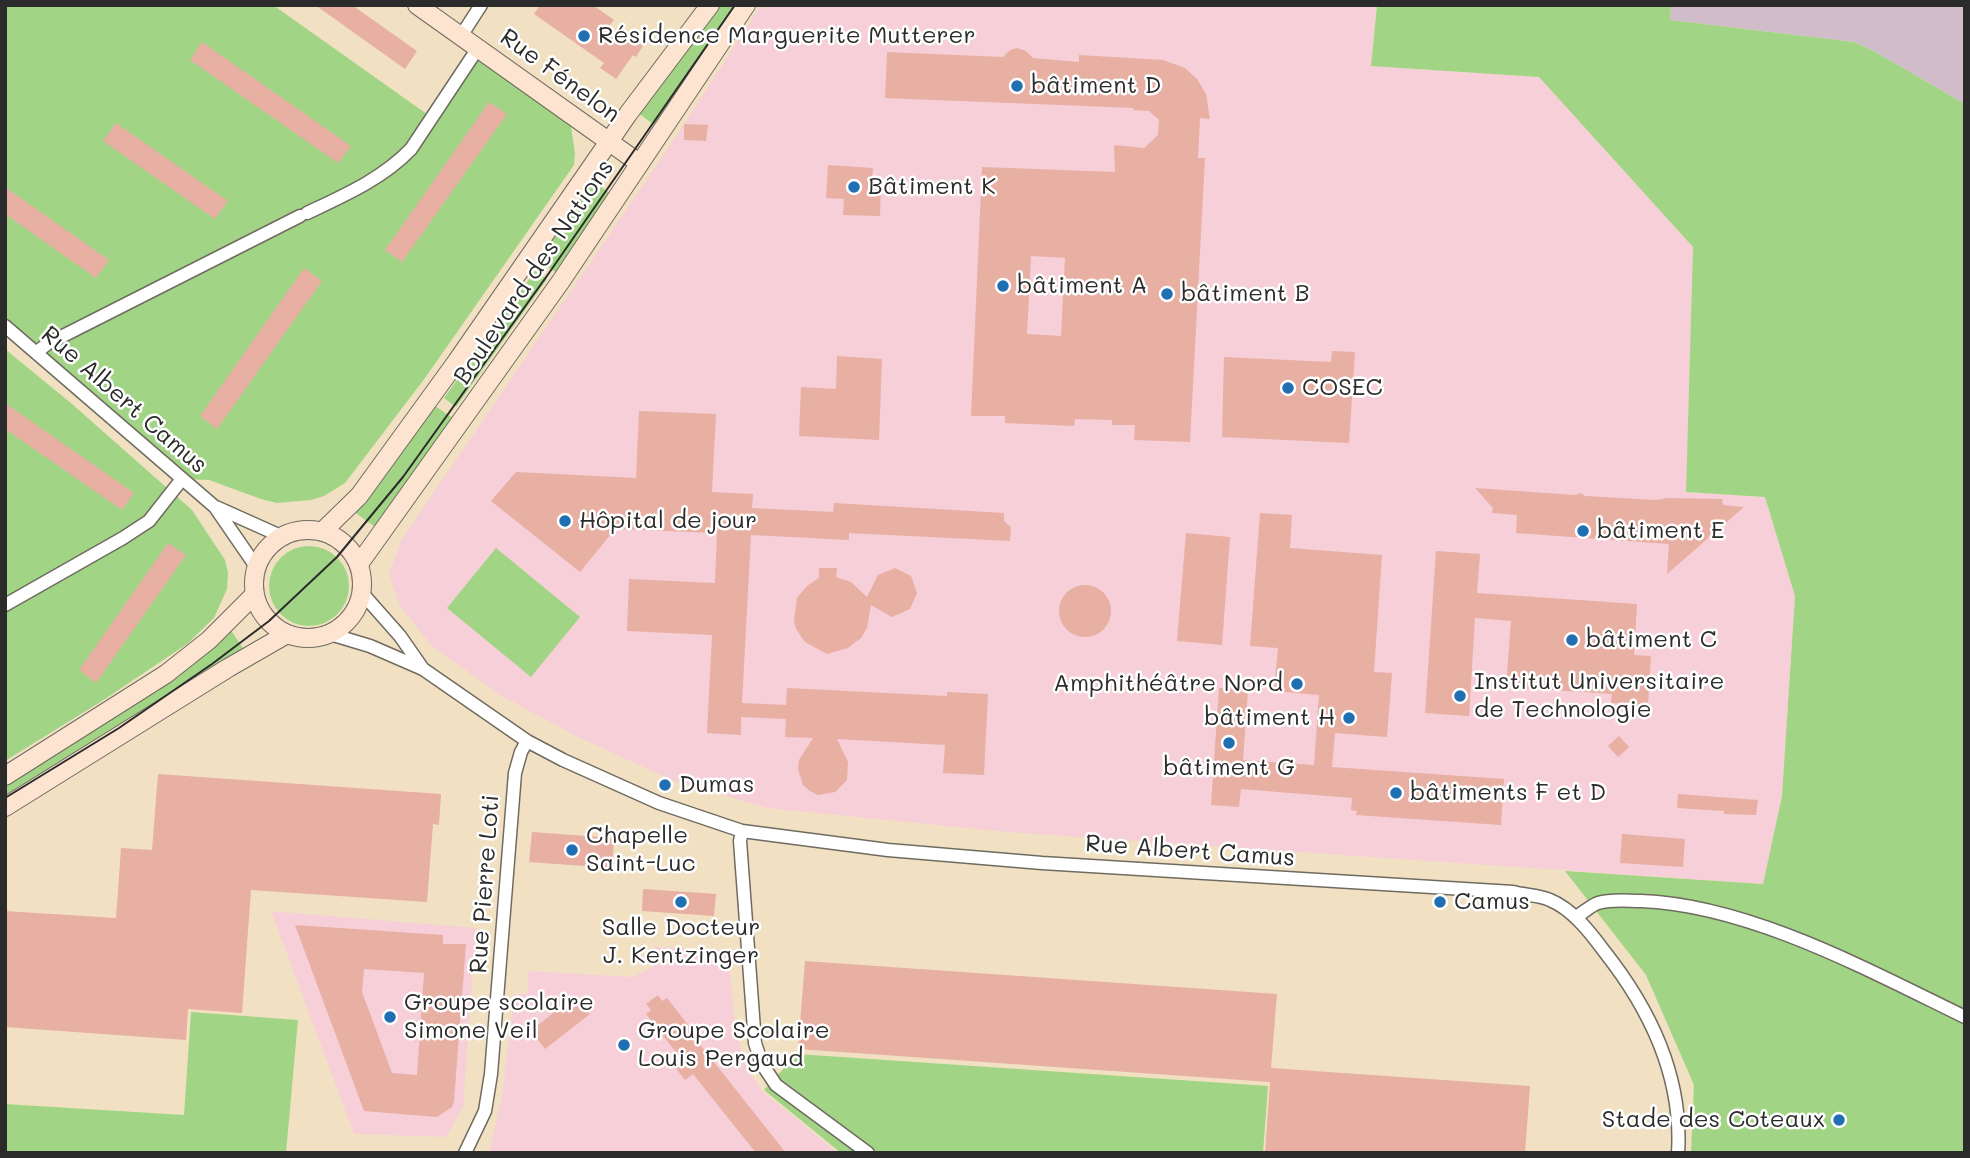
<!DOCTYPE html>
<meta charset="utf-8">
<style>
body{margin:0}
#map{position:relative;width:1970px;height:1158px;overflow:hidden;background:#f1e1c2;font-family:Mali,sans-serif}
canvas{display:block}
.frame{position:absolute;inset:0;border:7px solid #2b2b2b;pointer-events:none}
</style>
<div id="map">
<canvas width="1970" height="1158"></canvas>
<div class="frame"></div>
</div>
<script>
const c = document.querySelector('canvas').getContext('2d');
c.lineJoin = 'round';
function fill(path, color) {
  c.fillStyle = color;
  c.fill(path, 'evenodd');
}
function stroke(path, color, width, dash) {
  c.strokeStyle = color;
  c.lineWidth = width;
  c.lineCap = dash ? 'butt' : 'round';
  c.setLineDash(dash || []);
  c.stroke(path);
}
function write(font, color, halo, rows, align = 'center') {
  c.font = font + ' Mali,sans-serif';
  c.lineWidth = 5;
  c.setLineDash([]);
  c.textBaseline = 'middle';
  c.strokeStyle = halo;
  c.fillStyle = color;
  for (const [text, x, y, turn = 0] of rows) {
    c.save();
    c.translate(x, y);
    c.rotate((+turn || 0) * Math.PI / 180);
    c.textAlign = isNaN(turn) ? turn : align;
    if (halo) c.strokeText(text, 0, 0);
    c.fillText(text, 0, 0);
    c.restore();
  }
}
fill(new Path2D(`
 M 761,5 L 1377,5 L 1371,66 L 1539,77 L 1693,247 L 1686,492 L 1765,497 L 1795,596 L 1782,796 L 1763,884 L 1007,832 L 767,808 L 672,780 L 578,737 L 500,695 L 432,646 L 400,606 L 389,574 L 402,539 L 671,144 Z
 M 271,911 L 476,928 L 463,1107 L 446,1137 L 354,1134 Z
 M 654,947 L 728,950 L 735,1025 L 745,1065 L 763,1092 L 838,1153 L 489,1153 L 503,1092 L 514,994 L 527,994 L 529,971 L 632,977 L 650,969 L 657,959 Z`), '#f6cfd8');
fill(new Path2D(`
 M 1671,5 L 1965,5 L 1965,104 L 1872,50 L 1854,42 L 1670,20 Z`), '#d1bdca');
fill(new Path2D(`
 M 5,5 L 273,5 L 431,117 L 478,48 L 569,113 L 575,153 L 574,165 L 425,378 L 345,483 L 324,496 L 311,500 L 277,503 L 261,499 L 209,480 L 182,479 L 5,326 Z
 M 717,5 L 740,5 L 658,128 L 637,112 Z
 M 1377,5 L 1671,5 L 1670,20 L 1854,42 L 1872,50 L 1965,104 L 1965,1153 L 1691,1153 L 1694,1085 L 1646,975 L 1565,871 L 1763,884 L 1782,796 L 1795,596 L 1765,497 L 1686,492 L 1693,247 L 1539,77 L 1371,66 Z
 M 591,180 L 611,194 L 558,274 L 535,258 Z
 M 535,271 L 547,279 L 456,407 L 444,398 Z
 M 5,349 L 72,404 L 192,510 L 225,560 L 228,573 L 227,589 L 214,618 L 187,644 L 102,701 L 5,761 Z
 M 432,404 L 456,420 L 375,527 L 353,511 Z
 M269 586a40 40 0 1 1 80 0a40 40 0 1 1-80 0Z
 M 496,548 L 580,617 L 531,677 L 447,608 Z
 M 230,629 L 245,651 L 5,802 L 5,782 Z
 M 191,1012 L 298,1020 L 286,1153 L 5,1153 L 5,1104 L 184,1115 Z
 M 797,1054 L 1268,1086 L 1263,1153 L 841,1153 L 764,1090 Z`), '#a1d585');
fill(new Path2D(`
 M 315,5 L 352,5 L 417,51 L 405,69 Z
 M 540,5 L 593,5 L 614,20 L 608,27 L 630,43 L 633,39 L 643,46 L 636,57 L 633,55 L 616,79 L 600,68 L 604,63 L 534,14 Z
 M 202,42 L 351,146 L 338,163 L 190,60 Z
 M 1017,48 L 1026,51 L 1033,58 L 1079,62 L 1079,55 L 1163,60 L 1185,68 L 1197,79 L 1206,94 L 1210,119 L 1200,118 L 1198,158 L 1205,158 L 1190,442 L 1134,440 L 1135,425 L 1112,425 L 1112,420 L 1075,419 L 1074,426 L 1005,423 L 1005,416 L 971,416 L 982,167 L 1115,172 L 1114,145 L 1144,148 L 1158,135 L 1159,120 L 1149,111 L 1133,110 L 1134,108 L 885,98 L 887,52 L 1003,57 L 1010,50 ZM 1031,256 L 1065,258 L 1061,336 L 1027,334 Z
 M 489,102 L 507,114 L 402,262 L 385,250 Z
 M 116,123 L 228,201 L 215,219 L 103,141 Z
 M 684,124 L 708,125 L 706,141 L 684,140 Z
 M 828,165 L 873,168 L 872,179 L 881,179 L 880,216 L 843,215 L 844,199 L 826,198 Z
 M 5,187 L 109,260 L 96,278 L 5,214 Z
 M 304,268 L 322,281 L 217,429 L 200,416 Z
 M 1332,351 L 1355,352 L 1349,443 L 1222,437 L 1224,357 L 1331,362 Z
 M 837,356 L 882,359 L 879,440 L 799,436 L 801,387 L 836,389 Z
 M 5,403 L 134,493 L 122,510 L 5,429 Z
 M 639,411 L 716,414 L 712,492 L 753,494 L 752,508 L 833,512 L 834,503 L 1004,513 L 1004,521 L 1011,527 L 1010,541 L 849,533 L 849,540 L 751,535 L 742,703 L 786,705 L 787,688 L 947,696 L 947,692 L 988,694 L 984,775 L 943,773 L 945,745 L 837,739 L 848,762 L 847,780 L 835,792 L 818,795 L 810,791 L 803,785 L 798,769 L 799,760 L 813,738 L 785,737 L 786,719 L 741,717 L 741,735 L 707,733 L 712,635 L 627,631 L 629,579 L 715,583 L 717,533 L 615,529 L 580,572 L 491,501 L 516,472 L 636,478 Z
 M 1475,488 L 1575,495 L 1581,493 L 1585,496 L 1656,500 L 1667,498 L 1722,499 L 1723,505 L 1744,507 L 1667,574 L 1669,544 L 1516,533 L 1517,515 L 1492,513 L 1493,508 Z
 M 1260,513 L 1292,515 L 1290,548 L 1382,555 L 1374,672 L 1392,673 L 1387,737 L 1335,733 L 1332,767 L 1504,779 L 1501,825 L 1356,815 L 1357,811 L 1351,810 L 1352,798 L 1241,789 L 1239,807 L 1211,805 L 1219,688 L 1248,690 L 1243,760 L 1314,765 L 1319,695 L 1274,691 L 1278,648 L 1250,646 Z
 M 1186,533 L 1230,537 L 1222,645 L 1177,641 Z
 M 168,543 L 186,555 L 96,683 L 79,670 Z
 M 1436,551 L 1480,554 L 1477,593 L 1637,604 L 1634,655 L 1651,656 L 1648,705 L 1611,703 L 1612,694 L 1506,687 L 1511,621 L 1475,618 L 1469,716 L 1425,713 Z
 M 819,568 L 837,568 L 836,577 L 851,582 L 867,597 L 878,575 L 895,568 L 911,576 L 917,593 L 910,609 L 892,617 L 871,605 L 867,628 L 861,638 L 848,648 L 827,654 L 805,642 L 796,629 L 794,621 L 797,598 L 807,586 L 819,578 Z
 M1059 611a26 26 0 1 1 52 0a26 26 0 1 1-52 0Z
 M 1619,736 L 1629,747 L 1618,757 L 1608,746 Z
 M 158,774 L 441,794 L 439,825 L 433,824 L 427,902 L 251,890 L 242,1013 L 188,1009 L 186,1040 L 5,1027 L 5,911 L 116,918 L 121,848 L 152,850 Z
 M 1678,794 L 1758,800 L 1756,815 L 1724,814 L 1724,811 L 1677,808 Z
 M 532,832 L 614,838 L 612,868 L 529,862 Z
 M 1622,834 L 1685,839 L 1683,867 L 1620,863 Z
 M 643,889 L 716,894 L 714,916 L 642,911 Z
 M 295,925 L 443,935 L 443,944 L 466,944 L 454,1101 L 452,1107 L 437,1117 L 364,1111 ZM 364,969 L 424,973 L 417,1075 L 392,1073 L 362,992 Z
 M 805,961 L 1277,994 L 1271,1068 L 1530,1086 L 1525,1153 L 1265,1153 L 1270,1082 L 798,1049 Z
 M 575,995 L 590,1014 L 545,1049 L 531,1031 Z
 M 658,995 L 662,1001 L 667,998 L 700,1040 L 698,1042 L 786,1153 L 756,1153 L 693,1074 L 685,1080 L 674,1066 L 682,1060 L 646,1014 L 651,1010 L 646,1004 Z`), '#e8afa3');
const street = new Path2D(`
 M 461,36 L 481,5
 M 307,213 C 345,195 382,179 411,149 L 478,48
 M 5,326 L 215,507 L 257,568
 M 37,352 L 47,344 L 300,216
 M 216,507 L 283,537
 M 362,593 L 400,636 L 423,669
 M 5,605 L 123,538 L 149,521 L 182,479
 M 330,634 L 370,646 L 423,669 L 527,741 L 563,760 L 659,803 L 742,831 L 888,850 L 1042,863 L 1513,892 C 1524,895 1539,895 1550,900 C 1572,909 1590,932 1604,951 C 1650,1009 1683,1077 1678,1153
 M 742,831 L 740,841 L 755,1043 L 762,1064 L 776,1085 L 868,1153
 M 1576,917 C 1583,913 1590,906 1598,903 C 1612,899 1626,901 1641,901 C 1749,905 1868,970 1965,1017
 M 465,1153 L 485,1111 L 491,1074 L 515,773 L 521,752 L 527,741`);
const secondary = new Path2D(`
 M 417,5 L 639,163
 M254 584a54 54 0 1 1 108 0a54 54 0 1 1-108 0Z
 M 322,532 L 359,496 L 457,361 L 628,114 L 710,5
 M 359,564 L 561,281 L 746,5
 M 5,776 L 166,674 L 209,640 L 255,594
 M 5,807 L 228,668 L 287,634`);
stroke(street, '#706b60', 15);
stroke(secondary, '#706b60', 20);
stroke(street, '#fff', 12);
stroke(secondary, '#fde4d1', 18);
stroke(new Path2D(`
 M 5,798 L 119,728 L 212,664 L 269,621 L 337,557 L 403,477 L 549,273 L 735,5`), '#2b2b2b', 2);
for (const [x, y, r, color] of [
 [584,36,7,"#1f6fb2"],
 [1017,86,7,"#1f6fb2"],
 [854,187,7,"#1f6fb2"],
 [1003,286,7,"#1f6fb2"],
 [1167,294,7,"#1f6fb2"],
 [1288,388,7,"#1f6fb2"],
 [565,521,7,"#1f6fb2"],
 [1583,531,7,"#1f6fb2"],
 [1572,640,7,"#1f6fb2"],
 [1297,684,7,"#1f6fb2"],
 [1460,696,7,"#1f6fb2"],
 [1349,718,7,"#1f6fb2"],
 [1229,743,7,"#1f6fb2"],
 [665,785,7,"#1f6fb2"],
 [1396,793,7,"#1f6fb2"],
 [572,850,7,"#1f6fb2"],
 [681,902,7,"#1f6fb2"],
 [1440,902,7,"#1f6fb2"],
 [390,1017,7,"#1f6fb2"],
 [624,1045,7,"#1f6fb2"],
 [1839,1120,7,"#1f6fb2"]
]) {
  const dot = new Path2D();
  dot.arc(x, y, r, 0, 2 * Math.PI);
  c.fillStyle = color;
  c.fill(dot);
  stroke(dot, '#fff', 2.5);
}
write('24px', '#2b2b2b', '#fff', [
 ["Résidence Marguerite Mutterer",598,36],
 ["bâtiment D",1031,86],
 ["Bâtiment K",868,187],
 ["bâtiment A",1017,286],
 ["bâtiment B",1181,294],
 ["COSEC",1302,388],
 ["Hôpital de jour",579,521],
 ["bâtiment E",1597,531],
 ["bâtiment C",1586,640],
 ["Institut Universitaire",1474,682],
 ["de Technologie",1474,710],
 ["Amphithéâtre Nord",1283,684,"right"],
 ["bâtiment H",1335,718,"right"],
 ["bâtiment G",1229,768,"center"],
 ["Dumas",679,785],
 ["bâtiments F et D",1410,793],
 ["Chapelle",586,836],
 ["Saint-Luc",586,864],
 ["Camus",1454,902],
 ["Salle Docteur",681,928,"center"],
 ["J. Kentzinger",681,956,"center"],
 ["Groupe scolaire",404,1003],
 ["Simone Veil",404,1031],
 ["Groupe Scolaire",638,1031],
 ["Louis Pergaud",638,1059],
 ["Stade des Coteaux",1825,1120,"right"]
], 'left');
write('24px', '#2b2b2b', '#fff', [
 ["Rue Fénelon",560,76,36],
 ["Boulevard des Nations",534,272,-56],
 ["Rue Albert Camus",124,400,41],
 ["Rue Albert Camus",1190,851,4],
 ["Rue Pierre Loti",485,884,-86]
]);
</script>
